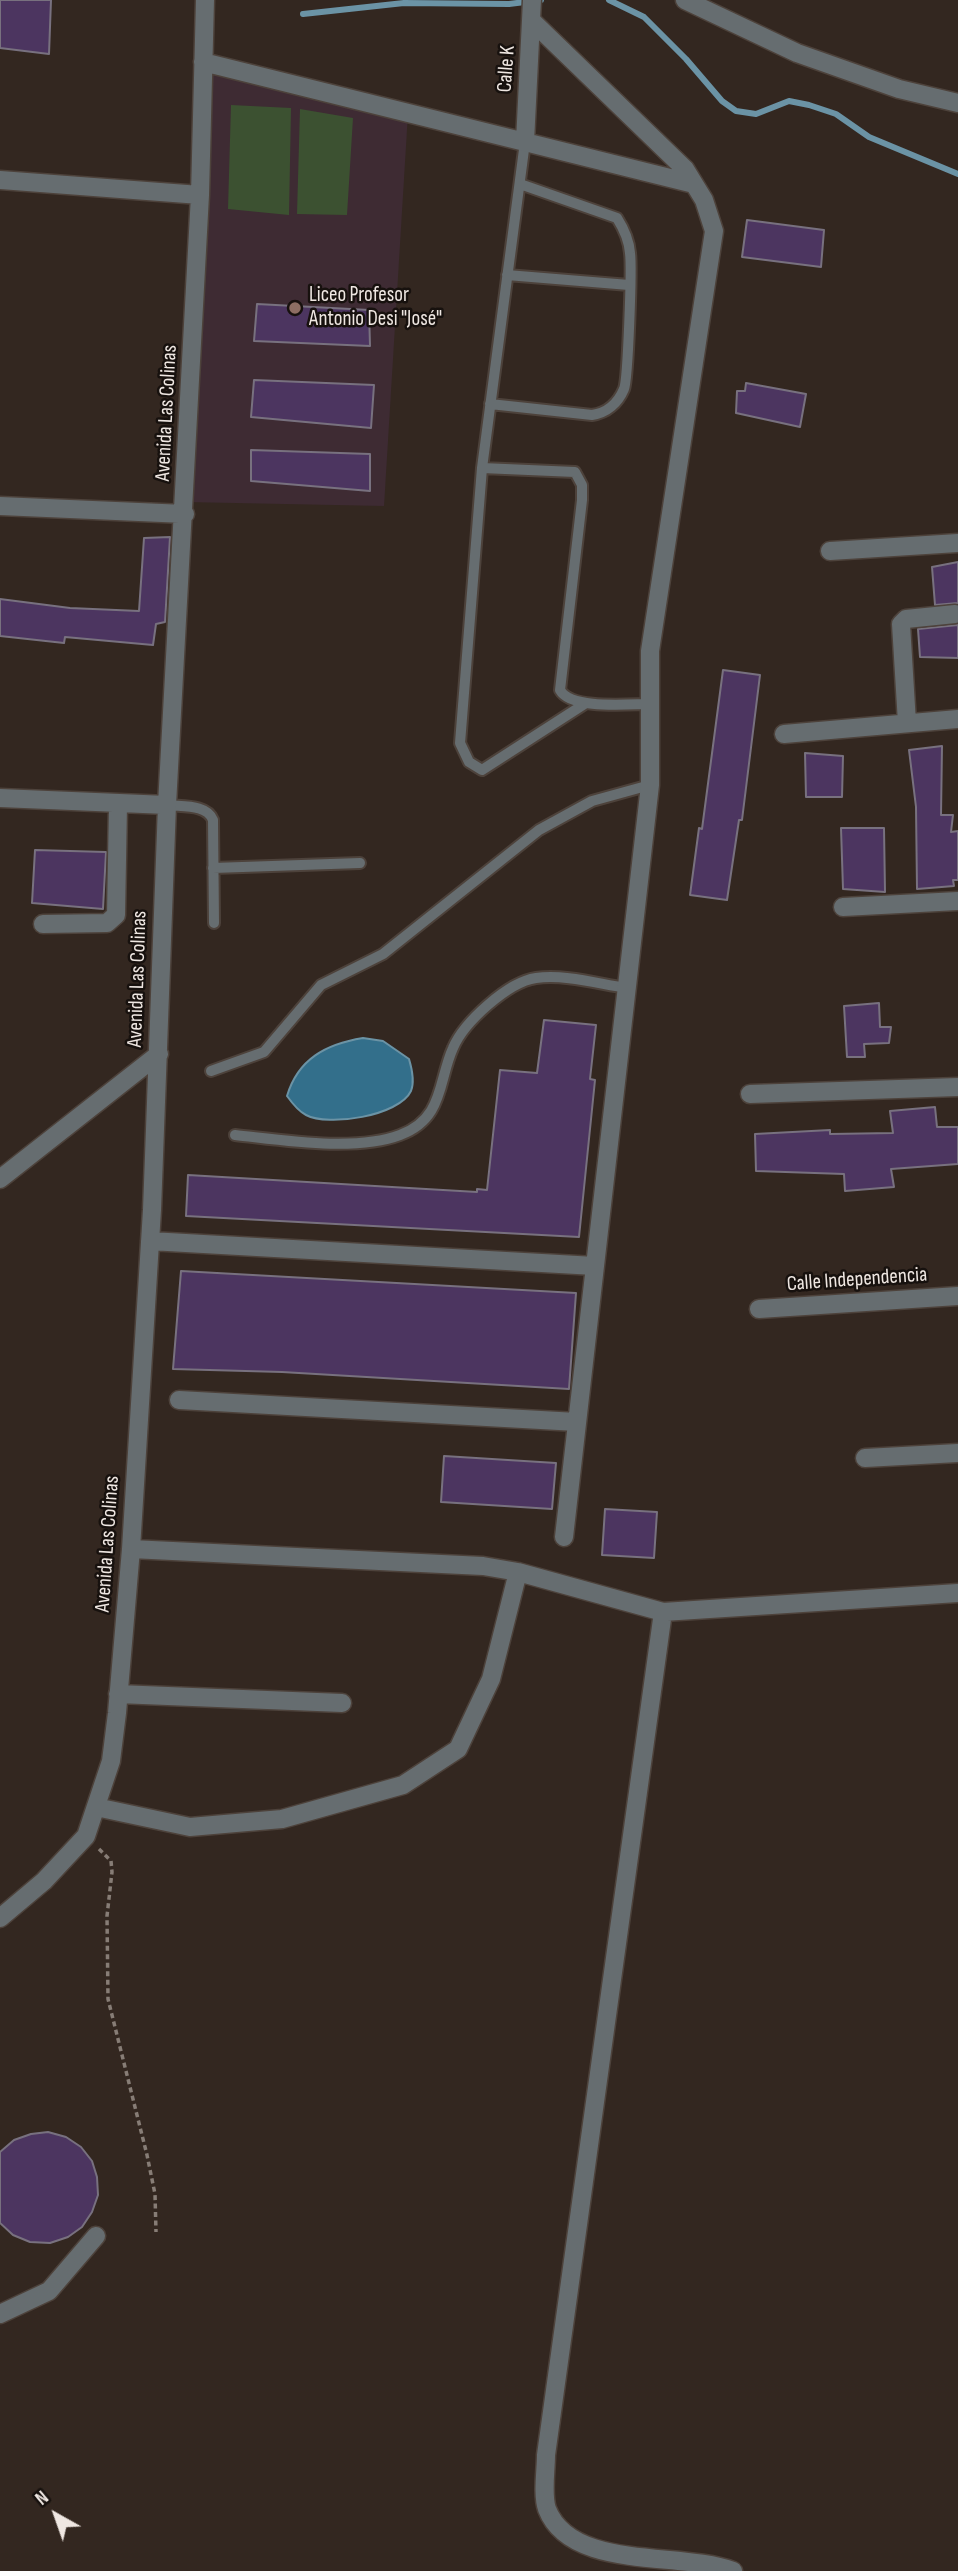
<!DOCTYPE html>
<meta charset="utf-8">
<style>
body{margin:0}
#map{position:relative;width:958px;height:2571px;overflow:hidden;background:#332720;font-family:"Sofia Sans Condensed",sans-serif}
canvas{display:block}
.north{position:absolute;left:21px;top:2480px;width:70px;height:70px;-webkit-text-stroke:5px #17110e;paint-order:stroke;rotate:320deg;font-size:19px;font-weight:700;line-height:28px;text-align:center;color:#efe7e2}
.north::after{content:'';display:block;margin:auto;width:24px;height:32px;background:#efe7e2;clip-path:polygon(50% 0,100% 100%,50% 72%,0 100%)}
</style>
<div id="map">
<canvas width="958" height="2571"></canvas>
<div class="north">N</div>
</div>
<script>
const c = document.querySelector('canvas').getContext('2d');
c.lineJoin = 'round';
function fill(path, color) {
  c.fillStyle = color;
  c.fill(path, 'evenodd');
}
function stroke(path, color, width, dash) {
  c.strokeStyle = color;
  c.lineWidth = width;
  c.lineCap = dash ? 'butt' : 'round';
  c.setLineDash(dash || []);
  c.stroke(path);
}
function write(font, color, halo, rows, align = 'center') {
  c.font = font + ' "Sofia Sans Condensed",sans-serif';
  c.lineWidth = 5;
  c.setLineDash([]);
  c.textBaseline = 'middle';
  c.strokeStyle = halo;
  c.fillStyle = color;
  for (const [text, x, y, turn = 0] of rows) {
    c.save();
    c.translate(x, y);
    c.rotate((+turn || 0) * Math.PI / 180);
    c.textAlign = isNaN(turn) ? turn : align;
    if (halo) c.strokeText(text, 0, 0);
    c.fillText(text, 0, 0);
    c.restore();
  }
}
fill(new Path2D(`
 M 203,62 L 408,113 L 384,506 L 185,502 Z`), '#3e2b33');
fill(new Path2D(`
 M 231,105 L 291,108 L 289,215 L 228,209 Z
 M 300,109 L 353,118 L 347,215 L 297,214 Z`), '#3c5131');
const water = new Path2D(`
 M 363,1038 L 383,1041 L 409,1059 C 412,1069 415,1081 411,1091 C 399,1116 328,1127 306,1115 C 298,1111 292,1103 287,1096 C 298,1059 326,1044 363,1038 Z`);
fill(water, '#336f8b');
stroke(water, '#6b93a5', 2);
stroke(new Path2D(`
 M 609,0 L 644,17 L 686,59 L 722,101 L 736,111 L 756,114 L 789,101 L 809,105 L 836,114 L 869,137 L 958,174
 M 303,14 L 404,3 L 509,4 L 541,0`), '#6b93a5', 6);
const building = new Path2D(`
 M 0,0 L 51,0 L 49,54 L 0,48 Z
 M 747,220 L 824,230 L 821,267 L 742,257 Z
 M 257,304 L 369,310 L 370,346 L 254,341 Z
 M 254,380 L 374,385 L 371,428 L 251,417 Z
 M 746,383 L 806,394 L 800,427 L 736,413 L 737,391 L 745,391 Z
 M 251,450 L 370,454 L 370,491 L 251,481 Z
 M 170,537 L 165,622 L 156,624 L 153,645 L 65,637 L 64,643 L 0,636 L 0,599 L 70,608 L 139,611 L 144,538 Z
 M 958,562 L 958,603 L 935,605 L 932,567 Z
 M 958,625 L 958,658 L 920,657 L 918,629 Z
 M 723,670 L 760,675 L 742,820 L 739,820 L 727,900 L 690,895 L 699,828 L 702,829 Z
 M 942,746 L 941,815 L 953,815 L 951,832 L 958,831 L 958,880 L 953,880 L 954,886 L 917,889 L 916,807 L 909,750 Z
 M 805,753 L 843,756 L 842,797 L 806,797 Z
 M 841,828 L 884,828 L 885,892 L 843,889 Z
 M 35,850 L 106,852 L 103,909 L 32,903 Z
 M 879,1003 L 880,1027 L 891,1027 L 889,1043 L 864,1044 L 865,1057 L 847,1057 L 844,1006 Z
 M 544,1020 L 596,1025 L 590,1079 L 595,1080 L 579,1237 L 186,1216 L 188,1175 L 477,1192 L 477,1189 L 487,1190 L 500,1070 L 537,1073 Z
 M 935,1107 L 937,1127 L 958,1127 L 958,1164 L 891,1169 L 894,1187 L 845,1191 L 844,1174 L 756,1171 L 755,1134 L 830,1130 L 830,1134 L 893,1133 L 890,1111 Z
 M 181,1271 L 576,1293 L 569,1389 L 282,1372 L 173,1369 Z
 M 444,1456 L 556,1463 L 552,1509 L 441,1502 Z
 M 605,1509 L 657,1512 L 654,1558 L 602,1555 Z
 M 48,2132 L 66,2137 L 81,2147 L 92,2161 L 97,2177 L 98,2195 L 92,2212 L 82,2227 L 68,2237 L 50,2243 L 30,2242 L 13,2235 L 0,2223 L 0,2152 L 14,2140 L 31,2134 Z`);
fill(building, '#4c3560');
stroke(building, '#78717f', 2);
const lane = new Path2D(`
 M 525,142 L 482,468 L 460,743 L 469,762 L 482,770 L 586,703
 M 507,275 L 629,285
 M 490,404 L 592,415 C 607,413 618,403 624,389 C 628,379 632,268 630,253 C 629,240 624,229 617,218 L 520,184
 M 482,468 L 575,472 L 582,485 L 582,500 L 560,690 C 571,710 629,704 650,704
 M 167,805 C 182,807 207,804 213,820 L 214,923
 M 213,868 L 360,863
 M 211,1071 L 264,1052 L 321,985 L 383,954 L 539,830 L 592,801 L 650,785
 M 235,1135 C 282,1140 355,1152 400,1135 C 444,1119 438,1081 453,1048 C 464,1022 508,982 536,978 C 565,974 599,984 627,988`);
const street = new Path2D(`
 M 685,0 L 797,53 L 899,89 L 958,103
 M 533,22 L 685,169 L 704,200 L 714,231 L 650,651 L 650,785 L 564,1537
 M 203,62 L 694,184
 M 525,142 L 532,0
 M 0,180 L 200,195
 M 0,506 L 185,514
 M 830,551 L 958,543
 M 907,723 L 901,624 L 906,619 L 955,614
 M 784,734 L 958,719
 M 0,798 L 167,805
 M 843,907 L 958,901
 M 43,924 L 107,923 L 116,915 L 118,805
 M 750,1094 L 958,1087
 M 0,1179 L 159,1054
 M 150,1241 L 595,1266
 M 759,1309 L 958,1296
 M 179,1400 L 577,1422
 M 865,1458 L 958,1453
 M 131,1549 L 483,1566 L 518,1572 L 663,1612 L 958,1593
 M 663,1612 L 546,2455 C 546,2471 542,2494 547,2509 C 571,2571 680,2551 733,2571
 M 118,1694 L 342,1703
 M 96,1807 L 190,1827 L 282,1819 L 403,1785 L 458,1749 L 491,1679 L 518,1572
 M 0,1918 L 44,1881 L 86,1836 L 111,1761 L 117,1713 L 131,1549 L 152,1210 L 167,805 L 200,195 L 205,0
 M 0,2314 L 49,2291 L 96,2236`);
stroke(lane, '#4d423b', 14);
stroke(street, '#4d423b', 21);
stroke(new Path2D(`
 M 99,1849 L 111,1861 L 112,1872 L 107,1916 L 108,1999 L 147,2155 L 155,2194 L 156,2232`), '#877d76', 3.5, [5, 3.5]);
stroke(lane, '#666d70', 10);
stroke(street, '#666d70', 18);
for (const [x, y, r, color] of [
 [295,308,7,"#8d6e63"]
]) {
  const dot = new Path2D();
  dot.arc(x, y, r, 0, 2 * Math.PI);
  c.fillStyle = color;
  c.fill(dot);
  stroke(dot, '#17110e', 2.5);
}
write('21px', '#efe7e2', '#17110e', [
 ["Calle K",507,69,-86],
 ["Avenida Las Colinas",167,413,-87],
 ["Avenida Las Colinas",138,979,-88],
 ["Calle Independencia",857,1280,-4],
 ["Avenida Las Colinas",108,1544,-86]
]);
write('21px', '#efe7e2', '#17110e', [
 ["Liceo Profesor",309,296],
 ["Antonio Desi \"José\"",309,320]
], 'left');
</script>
